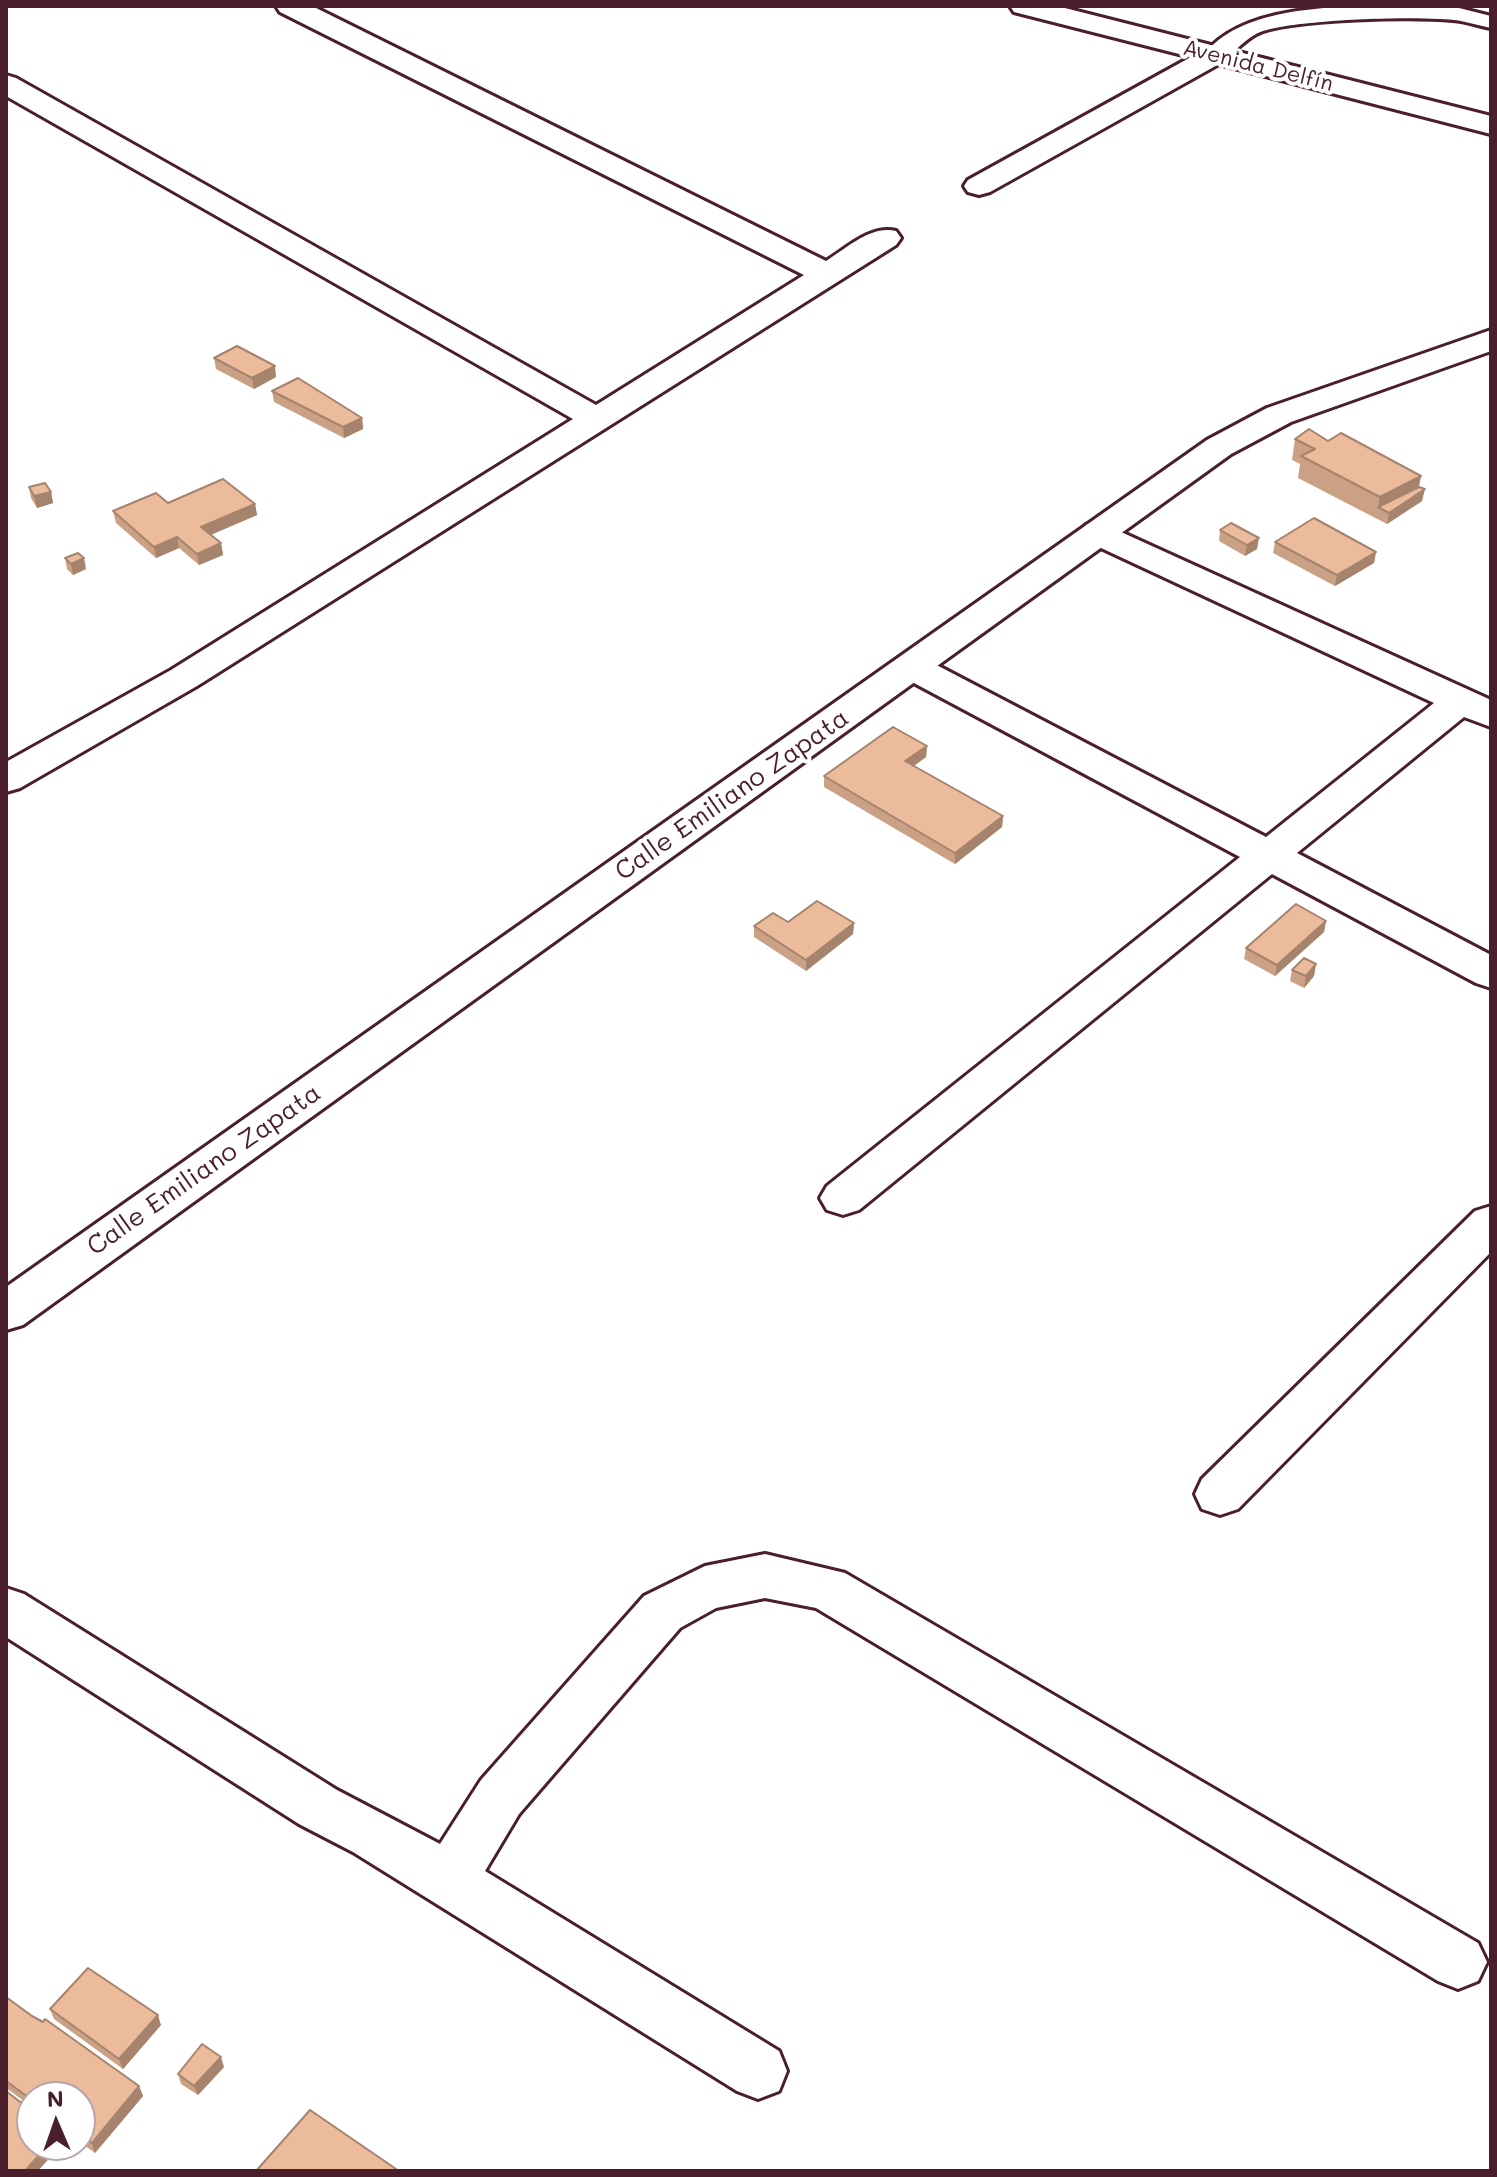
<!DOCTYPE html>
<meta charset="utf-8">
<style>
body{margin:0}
#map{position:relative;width:1497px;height:2177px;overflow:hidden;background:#fff;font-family:Mali,sans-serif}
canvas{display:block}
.frame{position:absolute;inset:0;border:8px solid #4a1f2b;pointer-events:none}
.north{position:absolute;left:16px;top:2081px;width:80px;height:80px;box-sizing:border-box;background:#fff;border:2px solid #b7a5aa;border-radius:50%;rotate:358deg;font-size:22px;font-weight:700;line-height:32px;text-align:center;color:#4a1f2b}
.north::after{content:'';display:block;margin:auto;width:28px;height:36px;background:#4a1f2b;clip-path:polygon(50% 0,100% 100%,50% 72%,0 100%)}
</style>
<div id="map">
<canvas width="1497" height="2177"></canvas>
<div class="frame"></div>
<div class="north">N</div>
</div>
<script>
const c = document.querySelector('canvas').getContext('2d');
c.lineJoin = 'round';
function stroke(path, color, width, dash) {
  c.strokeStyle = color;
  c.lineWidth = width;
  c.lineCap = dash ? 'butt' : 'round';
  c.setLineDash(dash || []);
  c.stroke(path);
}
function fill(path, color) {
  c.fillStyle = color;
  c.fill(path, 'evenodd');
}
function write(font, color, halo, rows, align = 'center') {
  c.font = font + ' Mali,sans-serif';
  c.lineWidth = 8;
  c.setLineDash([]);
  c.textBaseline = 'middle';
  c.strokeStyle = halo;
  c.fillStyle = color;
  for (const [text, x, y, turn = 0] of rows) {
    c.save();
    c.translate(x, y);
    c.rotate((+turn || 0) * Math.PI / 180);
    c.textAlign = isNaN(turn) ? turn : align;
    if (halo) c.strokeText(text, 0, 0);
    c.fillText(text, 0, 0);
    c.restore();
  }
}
const service = new Path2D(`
 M 1412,6 L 1459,8 L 1491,16 L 1491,28 C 1481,26 1471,23 1461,21 C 1426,15 1285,19 1256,34 C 1241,42 1232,57 1215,62 L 1204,55 C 1243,2 1352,6 1412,6 Z`);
const minor = new Path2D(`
 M 276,6 L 312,6 L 826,261 C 847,248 871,225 896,231 L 901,238 L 896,245 L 197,686 L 20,788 L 6,792 L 6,762 L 171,670 L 573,419 L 6,96 L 6,75 L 16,78 L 596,405 L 804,275 L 280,12 Z
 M 1010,6 L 1057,6 L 1491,116 L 1491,134 L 1219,64 L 990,192 L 979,195 L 968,192 L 964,186 L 968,180 L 1191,57 L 1014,12 Z
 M 1099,522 L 1491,700 L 1491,727 L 1464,717 L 1297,853 L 1491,955 L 1491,988 L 1476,983 L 1272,874 L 859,1210 L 843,1215 L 827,1210 L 820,1198 L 827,1186 L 1240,857 L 899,675 L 893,667 L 899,659 L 912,655 L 925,659 L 1266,837 L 1434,703 L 1086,541 L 1081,533 L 1086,525 Z
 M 1491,1206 L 1491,1252 L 1238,1509 L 1220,1515 L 1202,1509 L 1195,1494 L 1202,1479 L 1475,1211 Z
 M 765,1554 L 845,1573 L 1478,1943 L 1487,1962 L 1478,1981 L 1458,1989 L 1438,1981 L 816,1608 L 765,1598 L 716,1608 L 680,1628 L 519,1814 L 485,1871 L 779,2051 L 787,2071 L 779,2091 L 758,2099 L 737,2091 L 353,1852 L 299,1824 L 6,1637 L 6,1588 L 24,1594 L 337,1790 L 440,1844 L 481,1780 L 644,1596 L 705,1566 Z`);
const secondary = new Path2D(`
 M 1491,330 L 1491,351 L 1291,422 L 1231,454 L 23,1325 L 6,1330 L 6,1287 L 1207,440 L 1267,408 Z`);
stroke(service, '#4a1f2b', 6);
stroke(minor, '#4a1f2b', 6);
stroke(secondary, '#4a1f2b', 6);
fill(service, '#fff');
fill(minor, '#fff');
fill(secondary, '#fff');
fill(new Path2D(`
 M 214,358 L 276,377 L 254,389 L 216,369 Z
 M 272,391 L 362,418 L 363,429 L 344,438 L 274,402 Z
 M 1295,439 L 1328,441 L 1421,476 L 1419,487 L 1422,501 L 1387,524 L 1298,478 L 1300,464 L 1292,460 Z
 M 29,487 L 51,492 L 53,503 L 37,508 L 31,498 Z
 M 255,504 L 257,515 L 211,535 L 221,543 L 223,555 L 199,565 L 179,548 L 156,558 L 116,523 L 113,511 Z
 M 1220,530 L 1257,549 L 1245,556 L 1219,541 Z
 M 1275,542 L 1376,552 L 1374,563 L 1335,586 L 1273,553 Z
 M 65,558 L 86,569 L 73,575 L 67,569 Z
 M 927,746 L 926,757 L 914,766 L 1003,816 L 1002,827 L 955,864 L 824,787 L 824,776 Z
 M 1326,921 L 1324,932 L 1275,976 L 1244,959 L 1246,948 Z
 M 854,923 L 853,934 L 806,971 L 754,937 L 754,926 Z
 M 1316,964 L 1314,976 L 1304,988 L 1290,981 L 1292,970 Z
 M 6,1997 L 32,2016 L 139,2086 L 143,2096 L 95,2153 L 80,2142 L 80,2097 L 32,2097 L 32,2107 L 6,2088 Z
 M 50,2009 L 161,2025 L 123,2069 L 54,2019 Z
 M 224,2067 L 198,2095 L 181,2084 L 178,2074 Z`), '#cba186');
fill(new Path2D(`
 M 275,366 L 276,377 L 254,389 L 252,378 Z
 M 362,418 L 363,429 L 344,438 L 343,427 Z
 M 1421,476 L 1417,494 L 1425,489 L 1422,501 L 1387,524 L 1389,513 L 1378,507 L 1380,497 Z
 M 51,492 L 53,503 L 37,508 L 34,496 Z
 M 255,504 L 257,515 L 203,538 L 201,527 Z
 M 177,537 L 179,548 L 156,558 L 154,547 Z
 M 1259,538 L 1257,549 L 1245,556 L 1247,545 Z
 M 221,543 L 223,555 L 199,565 L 197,554 Z
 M 1376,552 L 1374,563 L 1335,586 L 1337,575 Z
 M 84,558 L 86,569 L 73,575 L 71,564 Z
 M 927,746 L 926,757 L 905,772 L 905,761 Z
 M 1003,816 L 1002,827 L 955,864 L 955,853 Z
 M 1326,921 L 1324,932 L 1275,976 L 1277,965 Z
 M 854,923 L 853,934 L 806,971 L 806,960 Z
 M 1316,964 L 1314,976 L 1304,988 L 1306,976 Z
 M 158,2015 L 161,2025 L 123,2069 L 119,2059 Z
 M 221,2057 L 224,2067 L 198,2095 L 194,2086 Z
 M 139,2086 L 143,2096 L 95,2153 L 92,2143 Z
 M 48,2145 L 61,2145 L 38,2171 L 25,2171 Z`), '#a5836d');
const building = new Path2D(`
 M 237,346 L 275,366 L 252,378 L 214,358 Z
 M 298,378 L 362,418 L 343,427 L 272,391 Z
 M 1309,429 L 1328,441 L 1341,433 L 1421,476 L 1380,497 L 1301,456 L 1315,449 L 1295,439 Z
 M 223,479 L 255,504 L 201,527 L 221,543 L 197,554 L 177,537 L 154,547 L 113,511 L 156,493 L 168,503 Z
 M 45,483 L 51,492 L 34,496 L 29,487 Z
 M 1419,487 L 1425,489 L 1389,513 L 1378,507 Z
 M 1314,518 L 1376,552 L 1337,575 L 1275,542 Z
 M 1231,523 L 1259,538 L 1247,545 L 1220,530 Z
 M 78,553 L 84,558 L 71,564 L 65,558 Z
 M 893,727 L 927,746 L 905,761 L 1003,816 L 955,853 L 824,776 Z
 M 817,901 L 854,923 L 806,960 L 754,926 L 773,913 L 788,922 Z
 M 1296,904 L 1326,921 L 1277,965 L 1246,948 Z
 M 1304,958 L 1316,964 L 1306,976 L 1292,970 Z
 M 88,1968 L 158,2015 L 119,2059 L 50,2009 Z
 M 6,1997 L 32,2016 L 43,2022 L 45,2019 L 139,2086 L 92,2143 L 80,2135 L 80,2097 L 32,2097 L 32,2100 L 6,2081 Z
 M 202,2044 L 221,2057 L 194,2086 L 178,2074 Z
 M 6,2091 L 32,2111 L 32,2145 L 48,2145 L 25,2171 L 6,2171 Z
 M 310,2110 L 399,2171 L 256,2171 Z`);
fill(building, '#ecbb9c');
stroke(building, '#a5836d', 2);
write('22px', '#4a1f2b', '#fff', [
 ["Avenida Delfín",1258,66,14]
]);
write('26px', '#4a1f2b', '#fff', [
 ["Calle Emiliano Zapata",732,795,-35],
 ["Calle Emiliano Zapata",204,1170,-35]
]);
</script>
